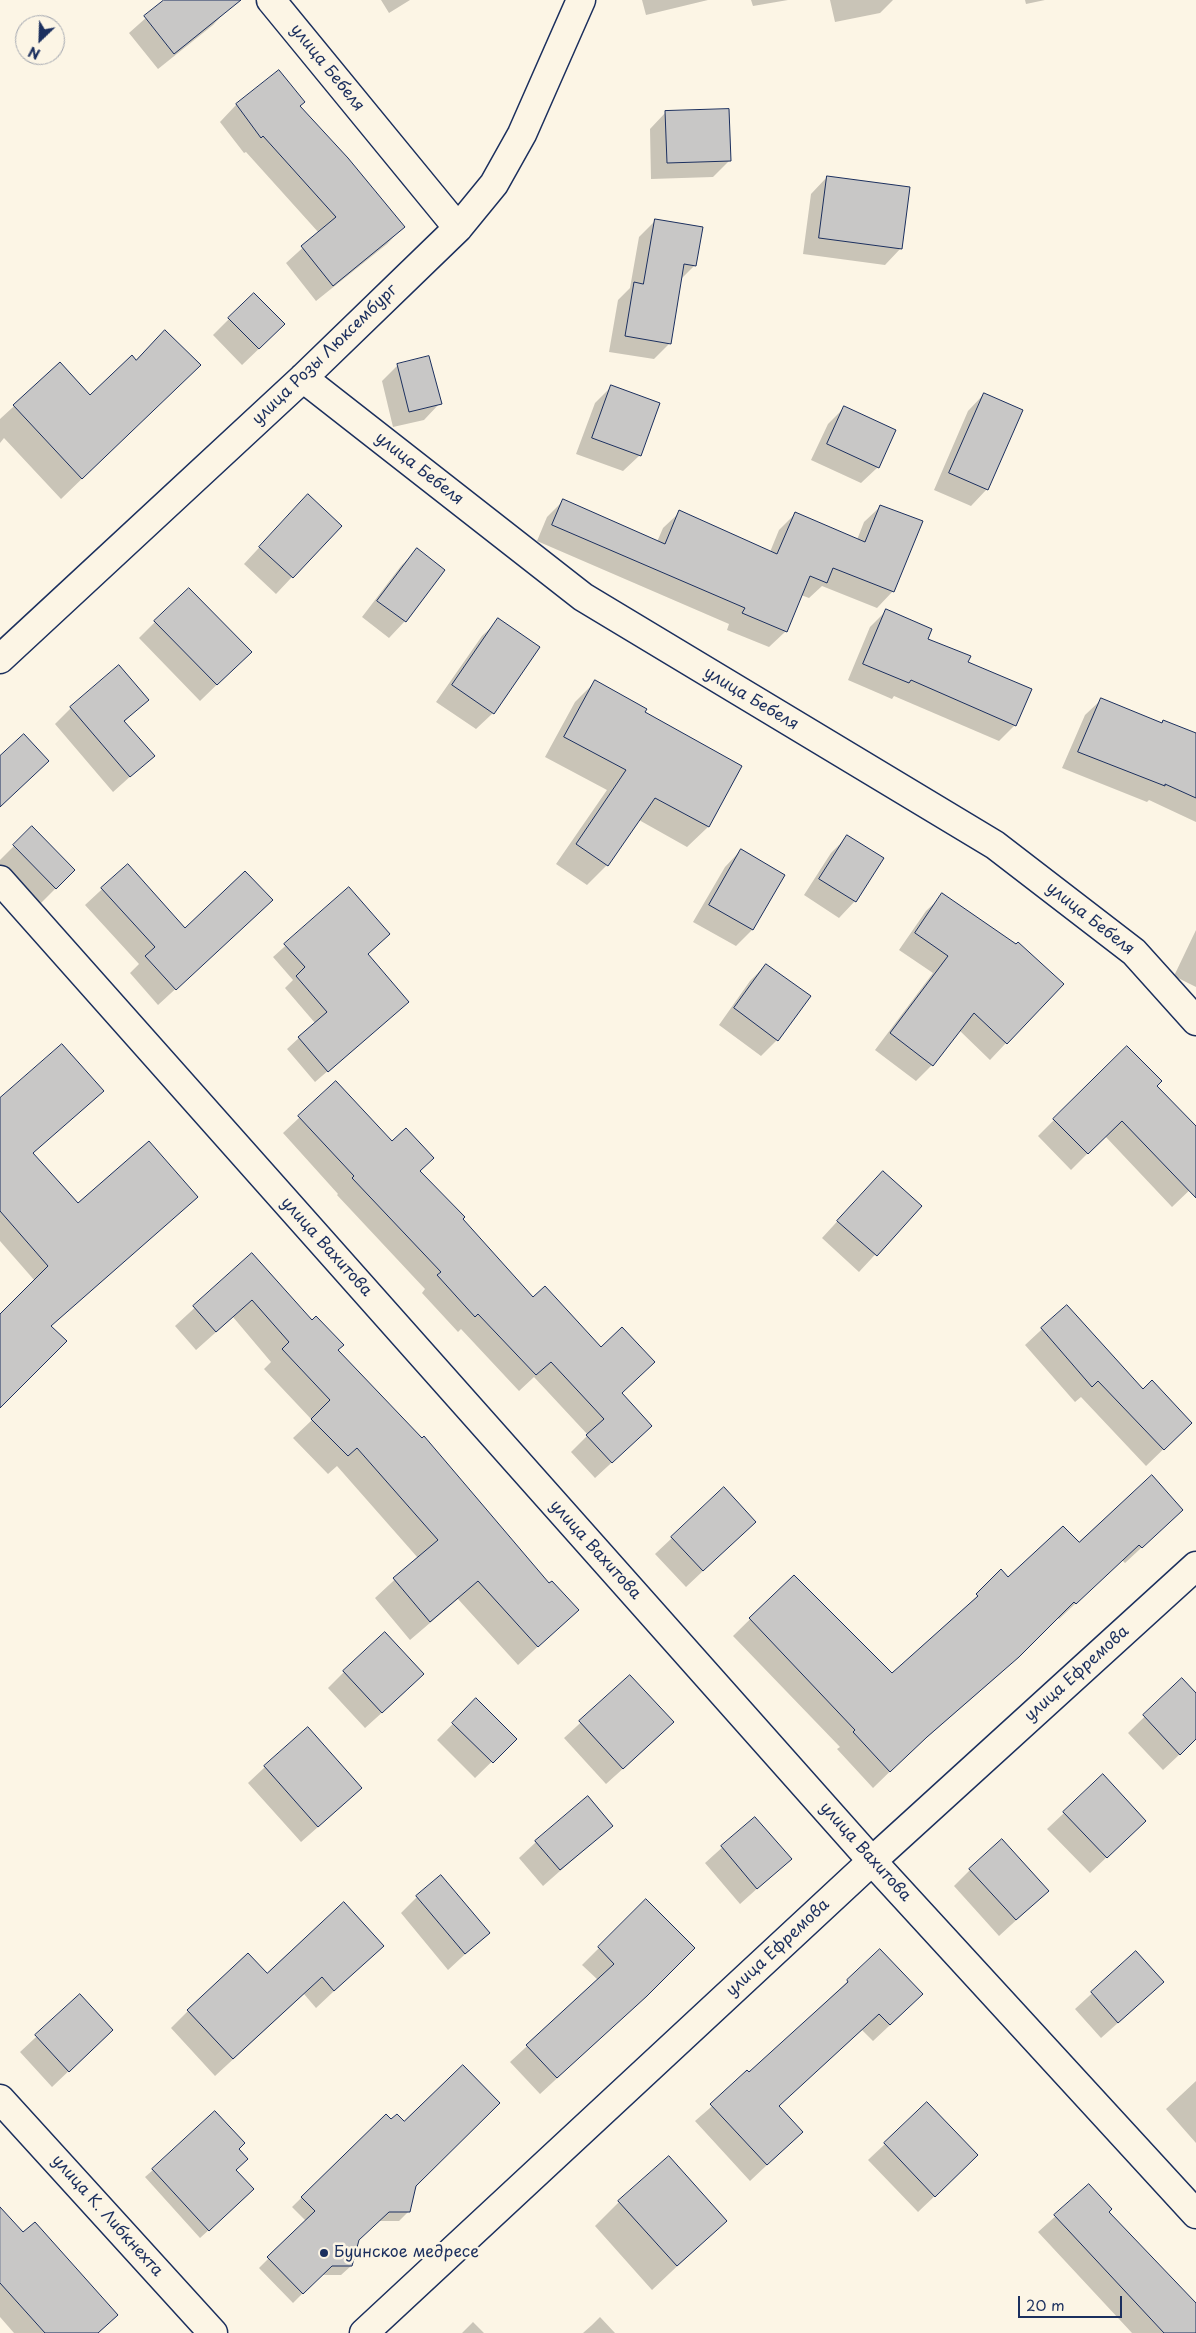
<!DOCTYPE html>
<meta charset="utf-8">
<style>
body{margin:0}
#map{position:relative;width:1196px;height:2333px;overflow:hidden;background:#fcf5e5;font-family:"Playpen Sans",sans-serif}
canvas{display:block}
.north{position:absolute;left:15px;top:15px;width:50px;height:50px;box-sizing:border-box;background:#fcf5e5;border:1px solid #a2a6af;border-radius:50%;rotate:204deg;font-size:14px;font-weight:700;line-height:20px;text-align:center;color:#1b2f5e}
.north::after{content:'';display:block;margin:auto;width:18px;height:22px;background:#1b2f5e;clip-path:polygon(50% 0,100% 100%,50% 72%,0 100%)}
.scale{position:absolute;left:1018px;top:2296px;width:104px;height:22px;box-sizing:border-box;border:2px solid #1b2f5e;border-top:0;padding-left:6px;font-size:15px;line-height:18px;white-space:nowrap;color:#1b2f5e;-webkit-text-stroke:4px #fcf5e5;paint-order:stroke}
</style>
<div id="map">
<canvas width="1196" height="2333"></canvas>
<div class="north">N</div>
<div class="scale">20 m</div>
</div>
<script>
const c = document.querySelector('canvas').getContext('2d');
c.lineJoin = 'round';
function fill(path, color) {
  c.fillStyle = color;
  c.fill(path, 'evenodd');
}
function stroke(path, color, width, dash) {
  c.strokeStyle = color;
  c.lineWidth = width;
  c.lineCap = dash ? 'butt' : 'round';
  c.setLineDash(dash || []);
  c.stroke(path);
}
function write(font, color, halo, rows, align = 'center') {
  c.font = font + ' "Playpen Sans",sans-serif';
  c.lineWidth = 5;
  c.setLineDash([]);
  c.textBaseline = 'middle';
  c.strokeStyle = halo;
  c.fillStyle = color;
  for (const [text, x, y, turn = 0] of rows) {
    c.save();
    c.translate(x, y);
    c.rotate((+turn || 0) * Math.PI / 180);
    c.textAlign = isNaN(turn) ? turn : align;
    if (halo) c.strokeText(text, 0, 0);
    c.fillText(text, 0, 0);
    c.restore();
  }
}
fill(new Path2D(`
 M 166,0 L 222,0 L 229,8 L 213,25 L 158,69 L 129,33 Z
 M 381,0 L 410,0 L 389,13 Z
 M 642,0 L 708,0 L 646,15 Z
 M 751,0 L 788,0 L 753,6 Z
 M 830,0 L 893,0 L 880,13 L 835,22 Z
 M 1025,0 L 1045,0 L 1026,4 Z
 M 279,72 L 299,107 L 403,227 L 387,244 L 316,301 L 286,263 L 319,233 L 246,152 L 244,153 L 220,122 L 236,105 Z
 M 666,112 L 730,160 L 713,177 L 651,179 L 650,129 Z
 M 827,177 L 901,248 L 885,265 L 803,254 L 811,194 Z
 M 655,221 L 695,265 L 680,280 L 670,343 L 654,359 L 609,352 L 618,300 L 630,288 L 639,237 Z
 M 229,319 L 267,341 L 242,365 L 213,335 Z
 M 136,361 L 179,385 L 61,499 L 4,438 L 0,443 L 0,419 L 60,364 L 90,397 Z
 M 398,365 L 440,403 L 424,420 L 393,427 L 382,381 Z
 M 612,386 L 640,455 L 623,471 L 576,454 L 595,403 Z
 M 984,394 L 987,489 L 971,506 L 934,490 L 968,411 Z
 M 844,408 L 878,467 L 861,483 L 811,460 L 828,424 Z
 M 564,500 L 657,542 L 663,528 L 680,512 L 770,552 L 779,530 L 795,514 L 857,540 L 864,522 L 881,506 L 893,591 L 877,608 L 822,586 L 809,598 L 801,595 L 786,631 L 769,647 L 727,630 L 729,624 L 537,541 L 547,517 Z
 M 292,512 L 340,526 L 276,594 L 244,564 Z
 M 417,550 L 443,570 L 405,621 L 389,638 L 362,617 L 401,566 Z
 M 887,610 L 927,639 L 967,663 L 1015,725 L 999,741 L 894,696 L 892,699 L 848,680 L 870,627 Z
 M 499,620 L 538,647 L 493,713 L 476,729 L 436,702 L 482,636 Z
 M 155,622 L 234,668 L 200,701 L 139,638 Z
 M 595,682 L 643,713 L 741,767 L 708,827 L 687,847 L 639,820 L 607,865 L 587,885 L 556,864 L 607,790 L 545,757 L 575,702 Z
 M 1102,699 L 1196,740 L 1196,822 L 1149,800 L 1147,802 L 1062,768 L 1085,715 Z
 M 147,700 L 124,722 L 153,756 L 113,792 L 55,724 L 71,708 Z
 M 32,828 L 74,870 L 39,905 L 0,865 L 0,860 Z
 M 848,836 L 855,901 L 839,918 L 804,895 L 831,853 Z
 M 741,850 L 784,875 L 752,930 L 736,946 L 693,922 L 725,867 Z
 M 127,866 L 185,929 L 255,916 L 158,1005 L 130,973 L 139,964 L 85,905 Z
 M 349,889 L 367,955 L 395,1013 L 315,1082 L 287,1049 L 315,1023 L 285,988 L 293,980 L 273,957 Z
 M 943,895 L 1006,1043 L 990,1060 L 959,1030 L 932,1065 L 916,1081 L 875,1050 L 933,973 L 899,950 L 926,911 Z
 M 1196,930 L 1196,987 L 1174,976 Z
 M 766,965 L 777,1040 L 761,1056 L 719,1025 L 750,981 Z
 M 1127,1047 L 1156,1086 L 1196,1128 L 1196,1184 L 1172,1207 L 1105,1136 L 1071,1170 L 1038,1136 Z
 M 336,1083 L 461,1219 L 634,1442 L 595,1478 L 571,1452 L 588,1435 L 534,1377 L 519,1391 L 461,1329 L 458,1332 L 422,1293 L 425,1289 L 337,1195 L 338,1194 L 283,1133 Z
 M 102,1091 L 32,1154 L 78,1205 L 196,1197 L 50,1327 L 0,1406 L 0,1316 L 35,1281 L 0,1241 L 0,1100 Z
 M 867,1189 L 920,1206 L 859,1272 L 822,1238 Z
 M 252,1255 L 336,1351 L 549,1585 L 577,1610 L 518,1665 L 458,1599 L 410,1640 L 375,1598 L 418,1558 L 337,1466 L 328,1474 L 293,1438 L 312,1420 L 264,1369 L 271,1362 L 233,1317 L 196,1350 L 175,1326 Z
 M 1067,1306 L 1143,1391 L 1174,1439 L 1146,1466 L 1081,1397 L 1075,1402 L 1025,1345 Z
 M 724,1489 L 738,1538 L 686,1587 L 655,1554 Z
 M 1182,1510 L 1125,1563 L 1122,1560 L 1059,1619 L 1057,1617 L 1001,1673 L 909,1753 L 873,1788 L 837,1749 L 840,1747 L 733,1636 L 794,1576 L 892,1675 L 962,1612 L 1001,1571 L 1008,1578 L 1079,1544 Z
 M 344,1672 L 406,1691 L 365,1728 L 328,1688 Z
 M 630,1677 L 656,1739 L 606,1784 L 564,1738 Z
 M 1182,1680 L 1196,1695 L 1196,1739 L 1163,1770 L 1128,1733 Z
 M 476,1700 L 515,1739 L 475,1778 L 437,1740 Z
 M 265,1767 L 344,1804 L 301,1842 L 248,1783 Z
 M 1064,1813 L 1128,1837 L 1090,1873 L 1047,1829 Z
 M 755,1818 L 790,1859 L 740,1904 L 705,1863 Z
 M 611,1826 L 543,1886 L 519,1858 L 536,1842 Z
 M 970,1870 L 1048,1891 L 999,1936 L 954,1886 Z
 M 417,1897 L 488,1933 L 448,1970 L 401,1913 Z
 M 646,1901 L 629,2012 L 540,2094 L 510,2062 L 598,1980 L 582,1965 Z
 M 382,1946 L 316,2008 L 304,1994 L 215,2076 L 171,2028 L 188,2011 Z
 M 1136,1953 L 1146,1998 L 1101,2038 L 1075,2009 Z
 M 848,1981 L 905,2011 L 873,2041 L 862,2030 L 778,2106 L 785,2148 L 750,2181 L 695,2121 L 749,2074 Z
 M 80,1996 L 95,2046 L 52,2087 L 20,2052 Z
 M 1196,2081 L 1196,2143 L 1166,2109 Z
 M 386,2115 L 414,2186 L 409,2211 L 399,2221 L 378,2221 L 358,2240 L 351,2266 L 341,2275 L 321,2275 L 293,2303 L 259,2268 L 306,2221 L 292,2207 Z
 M 885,2144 L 960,2172 L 918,2212 L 868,2160 Z
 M 237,2149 L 234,2170 L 245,2197 L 200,2238 L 145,2177 L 153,2170 Z
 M 1089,2186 L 1107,2212 L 1196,2305 L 1196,2333 L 1132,2333 L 1038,2232 Z
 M 619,2202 L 725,2221 L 652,2290 L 595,2226 Z
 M 0,2209 L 98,2333 L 14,2333 L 0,2317 Z
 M 600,2317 L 615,2333 L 583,2333 L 592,2325 Z
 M 473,2322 L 484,2333 L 462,2333 Z`), '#0003');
const building = new Path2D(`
 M 164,0 L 241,0 L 174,54 L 144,16 Z
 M 279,70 L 305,102 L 300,106 L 348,158 L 405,227 L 333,286 L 301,246 L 336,217 L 263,136 L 261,138 L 236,104 Z
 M 729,109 L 731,161 L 667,163 L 665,111 Z
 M 827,176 L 910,187 L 902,249 L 819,238 Z
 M 655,219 L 703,227 L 696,266 L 684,264 L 671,344 L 625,336 L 634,282 L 643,284 Z
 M 254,293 L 285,324 L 259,349 L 228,318 Z
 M 165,330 L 201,365 L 82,479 L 13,405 L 60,362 L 90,395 L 132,355 L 136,360 Z
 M 429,356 L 442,404 L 409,412 L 397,364 Z
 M 611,385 L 660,403 L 641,456 L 592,438 Z
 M 984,393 L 1023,410 L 988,490 L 949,473 Z
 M 844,406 L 896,430 L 879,468 L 827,444 Z
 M 308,494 L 342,526 L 293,578 L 259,547 Z
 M 563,499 L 665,544 L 679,510 L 777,554 L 795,512 L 865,542 L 880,505 L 923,521 L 894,592 L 833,568 L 827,583 L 810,576 L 787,632 L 742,613 L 745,608 L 552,525 Z
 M 417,548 L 445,570 L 406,622 L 377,601 Z
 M 189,588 L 252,652 L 217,685 L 154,621 Z
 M 886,609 L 932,629 L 928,639 L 971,656 L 968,662 L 1032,689 L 1016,726 L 911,680 L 909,683 L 863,664 Z
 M 498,618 L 540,647 L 494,714 L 452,685 Z
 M 119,665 L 149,700 L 124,721 L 155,756 L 130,777 L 70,707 Z
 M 595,680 L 647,709 L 645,712 L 742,766 L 709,827 L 655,798 L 608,866 L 576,844 L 626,770 L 564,737 Z
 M 1101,698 L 1162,723 L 1163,720 L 1196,733 L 1196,798 L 1165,784 L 1165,786 L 1078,752 Z
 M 24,734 L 49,761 L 0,807 L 0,756 Z
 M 32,826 L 75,870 L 56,889 L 13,845 Z
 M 847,835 L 884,858 L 856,902 L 819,879 Z
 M 741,849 L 785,875 L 753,930 L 709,905 Z
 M 128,864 L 185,928 L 245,871 L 273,900 L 176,990 L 145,956 L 155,947 L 101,888 Z
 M 349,887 L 390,934 L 368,954 L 409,1002 L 328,1072 L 298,1037 L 327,1012 L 296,976 L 305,967 L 284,944 Z
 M 942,893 L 1016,944 L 1018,942 L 1064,984 L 1007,1044 L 974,1013 L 933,1066 L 890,1033 L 948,956 L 915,933 Z
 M 766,964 L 811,996 L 778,1041 L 734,1008 Z
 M 62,1044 L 104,1091 L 33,1153 L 78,1203 L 149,1141 L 198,1197 L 51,1326 L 67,1341 L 0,1408 L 0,1314 L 48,1266 L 0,1211 L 0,1098 Z
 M 1127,1046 L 1162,1081 L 1157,1086 L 1196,1126 L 1196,1198 L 1122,1121 L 1088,1154 L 1053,1119 Z
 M 336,1081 L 392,1141 L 406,1128 L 434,1158 L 420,1171 L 465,1217 L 463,1219 L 533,1297 L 545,1286 L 601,1347 L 622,1327 L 655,1362 L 622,1393 L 652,1426 L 612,1463 L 586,1435 L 604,1419 L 551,1362 L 536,1375 L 478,1314 L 475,1317 L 437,1275 L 441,1272 L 352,1178 L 354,1176 L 298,1116 Z
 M 883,1171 L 922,1206 L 877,1256 L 837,1221 Z
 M 252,1253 L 312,1320 L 316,1316 L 344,1345 L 338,1350 L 422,1438 L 424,1436 L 549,1583 L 552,1581 L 579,1610 L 538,1647 L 478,1581 L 430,1622 L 393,1578 L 438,1540 L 357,1448 L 348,1456 L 311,1419 L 330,1400 L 282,1349 L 289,1342 L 252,1300 L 216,1332 L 193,1306 Z
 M 1067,1305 L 1143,1389 L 1152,1380 L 1192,1423 L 1164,1450 L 1098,1381 L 1092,1387 L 1041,1328 Z
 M 1152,1475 L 1183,1510 L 1142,1548 L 1139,1545 L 1076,1604 L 1074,1602 L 1019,1657 L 927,1737 L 890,1772 L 853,1732 L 855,1730 L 749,1618 L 794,1575 L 892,1673 L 978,1596 L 976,1594 L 1001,1569 L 1008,1577 L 1063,1526 L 1079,1542 Z
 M 724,1487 L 756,1522 L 703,1571 L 671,1537 Z
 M 385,1632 L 424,1674 L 382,1713 L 343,1671 Z
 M 630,1675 L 674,1722 L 623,1769 L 579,1721 Z
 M 1182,1678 L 1196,1693 L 1196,1739 L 1180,1755 L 1143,1715 Z
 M 476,1698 L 517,1739 L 493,1763 L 452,1723 Z
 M 308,1727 L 362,1788 L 318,1827 L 264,1766 Z
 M 1103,1774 L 1146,1821 L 1107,1858 L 1063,1812 Z
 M 588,1796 L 613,1826 L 560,1870 L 535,1841 Z
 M 755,1817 L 792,1859 L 757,1889 L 721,1846 Z
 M 1002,1839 L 1049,1891 L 1016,1920 L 969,1869 Z
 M 441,1875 L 490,1933 L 465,1954 L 416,1896 Z
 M 646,1899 L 695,1948 L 647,1996 L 557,2078 L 526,2045 L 614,1964 L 598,1947 Z
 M 344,1902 L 384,1946 L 334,1991 L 322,1977 L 233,2059 L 187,2010 L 248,1953 L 267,1973 Z
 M 880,1949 L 923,1994 L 890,2025 L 879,2014 L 779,2106 L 803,2132 L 767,2165 L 710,2104 L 747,2070 L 749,2072 L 848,1982 L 847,1980 Z
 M 1136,1951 L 1164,1982 L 1118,2023 L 1091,1992 Z
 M 80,1994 L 113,2030 L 69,2072 L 35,2035 Z
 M 463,2065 L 500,2103 L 416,2186 L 410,2212 L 389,2212 L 359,2240 L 352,2266 L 332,2266 L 303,2294 L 267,2257 L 315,2211 L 301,2197 L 386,2114 L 391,2119 L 397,2114 L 404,2121 Z
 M 927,2102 L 978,2155 L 935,2197 L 884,2143 Z
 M 215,2111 L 245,2143 L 239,2149 L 248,2159 L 236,2170 L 254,2189 L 209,2231 L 152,2169 Z
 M 669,2156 L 727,2221 L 677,2266 L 618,2201 Z
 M 1089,2184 L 1112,2209 L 1109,2212 L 1196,2303 L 1196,2333 L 1164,2333 L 1054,2215 Z
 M 0,2207 L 23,2232 L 35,2222 L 118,2315 L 98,2333 L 45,2333 L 0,2283 Z`);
fill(building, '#c8c7c6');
stroke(building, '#1b2f5e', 1);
const minor = new Path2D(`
 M 271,0 L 458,228
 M 303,378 L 583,597 L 995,845 L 1134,952 L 1196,1021
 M 0,659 L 303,378 L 458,228 L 494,184 L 522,134 L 581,0
 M 0,2099 L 213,2333
 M 364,2333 L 872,1861`);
const major = new Path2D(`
 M 0,880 L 872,1861 L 1196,2214
 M 872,1861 L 1196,1566`);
stroke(minor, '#1b2f5e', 31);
stroke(major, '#1b2f5e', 31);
stroke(minor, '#fcf5e5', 28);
stroke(major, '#fcf5e5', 28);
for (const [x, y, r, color] of [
 [324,2253,5,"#1b2f5e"]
]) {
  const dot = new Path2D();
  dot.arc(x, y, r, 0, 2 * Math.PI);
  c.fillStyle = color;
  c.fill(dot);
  stroke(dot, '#fcf5e5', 2);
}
write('16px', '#1b2f5e', '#fcf5e5', [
 ["улица Бебеля",327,68,51],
 ["улица Розы Люксембург",325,355,-44],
 ["улица Бебеля",419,469,38],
 ["улица Бебеля",751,699,31],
 ["улица Бебеля",1090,919,38],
 ["улица Вахитова",326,1247,48],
 ["улица Вахитова",595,1550,48],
 ["улица Ефремова",1077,1674,-42],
 ["улица Вахитова",865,1852,48],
 ["улица Ефремова",778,1948,-43],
 ["улица К. Либкнехта",107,2216,48]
]);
write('16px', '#1b2f5e', '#fcf5e5', [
 ["Буинское медресе",334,2253]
], 'left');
</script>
